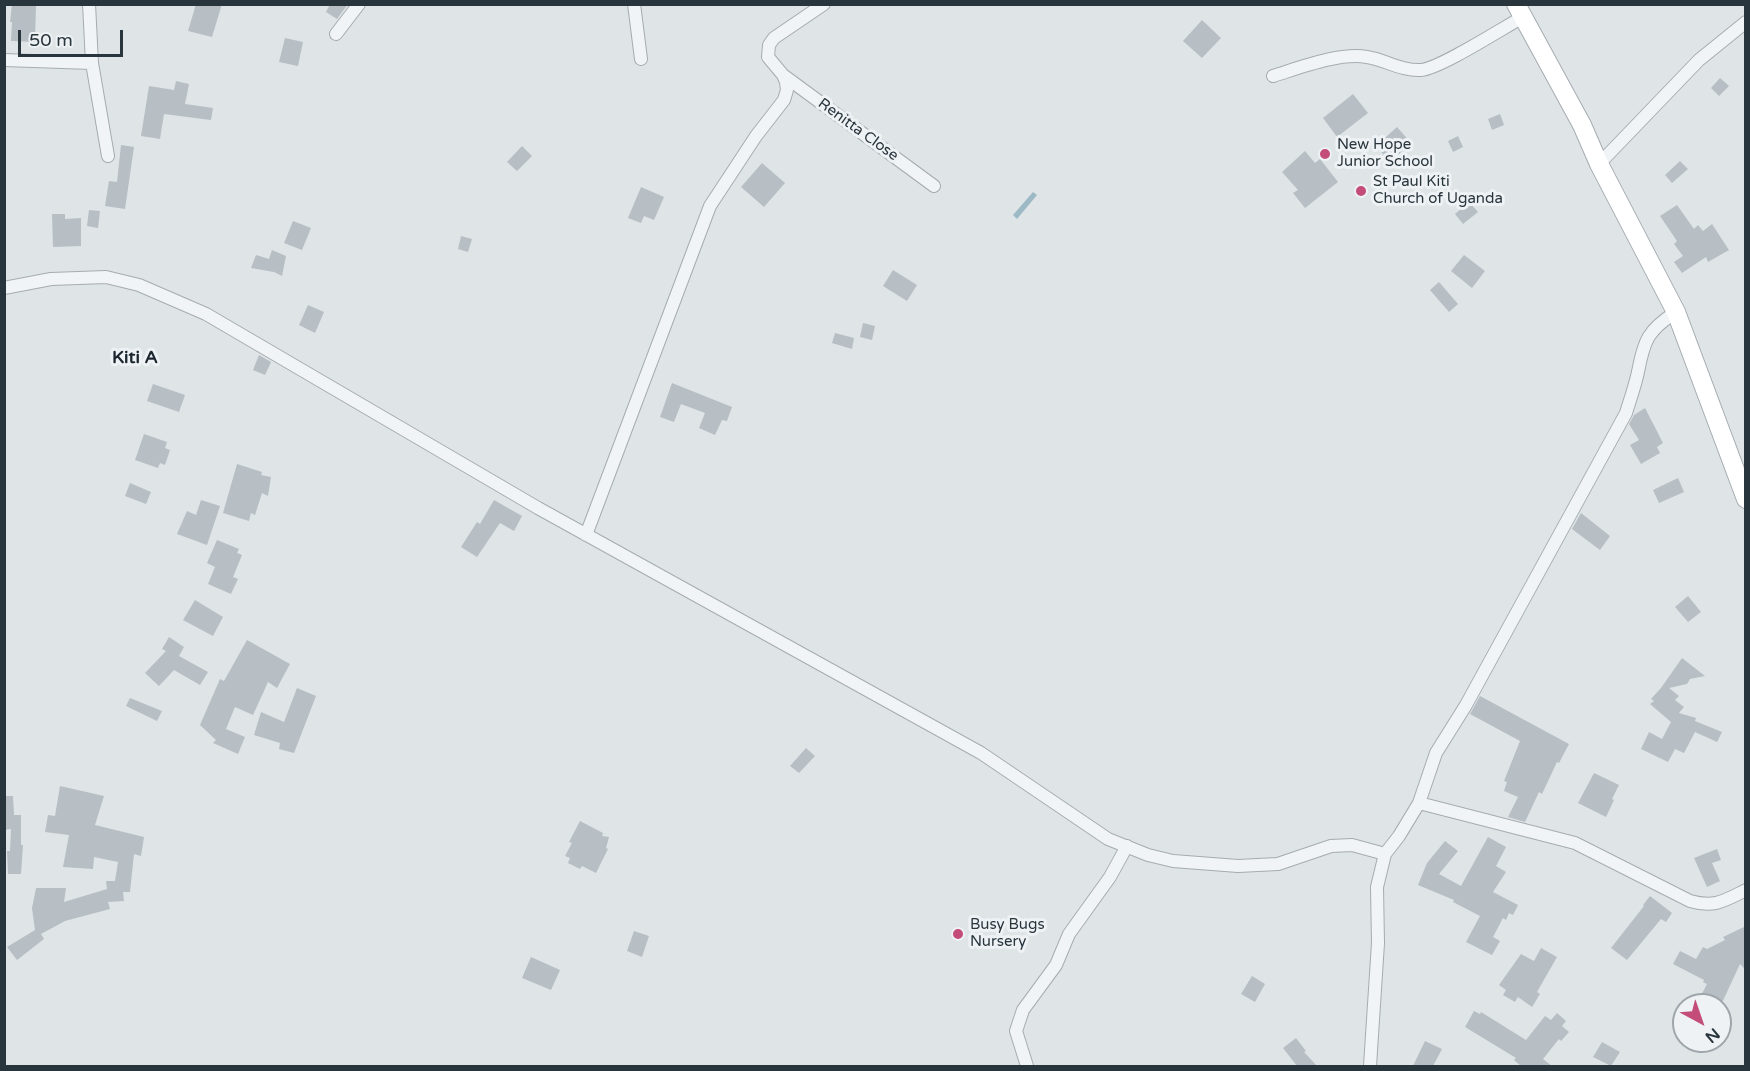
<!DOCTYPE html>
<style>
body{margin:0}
#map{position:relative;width:1750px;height:1071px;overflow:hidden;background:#dfe4e7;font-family:"Varela Round",sans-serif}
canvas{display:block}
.frame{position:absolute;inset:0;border:6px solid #29353d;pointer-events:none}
.north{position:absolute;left:1672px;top:993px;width:60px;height:60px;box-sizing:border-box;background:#eef2f5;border:2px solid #9fa6ab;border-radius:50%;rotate:140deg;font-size:16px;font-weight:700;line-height:24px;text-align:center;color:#29353d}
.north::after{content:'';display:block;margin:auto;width:21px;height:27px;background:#c44c78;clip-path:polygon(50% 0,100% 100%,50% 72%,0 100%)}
.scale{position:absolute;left:18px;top:30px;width:105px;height:27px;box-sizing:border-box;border:3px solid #29353d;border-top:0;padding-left:8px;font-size:18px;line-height:21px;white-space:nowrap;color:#29353d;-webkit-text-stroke:4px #eef2f5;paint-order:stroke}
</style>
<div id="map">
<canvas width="1750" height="1071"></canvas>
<div class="frame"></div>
<div class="north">N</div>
<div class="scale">50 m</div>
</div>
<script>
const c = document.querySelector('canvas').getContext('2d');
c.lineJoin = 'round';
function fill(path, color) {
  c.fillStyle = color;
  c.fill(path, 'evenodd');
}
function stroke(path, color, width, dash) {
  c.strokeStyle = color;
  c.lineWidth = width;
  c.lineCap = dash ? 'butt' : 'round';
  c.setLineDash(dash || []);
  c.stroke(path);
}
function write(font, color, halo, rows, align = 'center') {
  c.font = font + ' "Varela Round",sans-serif';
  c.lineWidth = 6;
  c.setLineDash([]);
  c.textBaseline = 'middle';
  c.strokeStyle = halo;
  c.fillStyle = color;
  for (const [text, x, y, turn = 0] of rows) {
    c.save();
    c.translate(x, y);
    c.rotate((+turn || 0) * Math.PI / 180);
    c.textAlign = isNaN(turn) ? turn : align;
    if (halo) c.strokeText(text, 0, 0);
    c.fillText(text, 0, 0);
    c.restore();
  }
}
fill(new Path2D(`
 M 1033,192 L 1037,195 L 1017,219 L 1013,215 Z`), '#9cb9c5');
fill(new Path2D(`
 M 12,4 L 36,4 L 35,42 L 11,41 L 12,22 L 10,22 Z
 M 196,4 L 222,4 L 212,37 L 188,31 Z
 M 330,4 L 348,4 L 337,19 L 326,12 Z
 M 1202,20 L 1221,38 L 1202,58 L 1183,41 Z
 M 285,38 L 303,42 L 298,66 L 279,62 Z
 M 1720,78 L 1729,86 L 1719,96 L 1711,88 Z
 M 176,81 L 189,84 L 185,104 L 213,108 L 211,120 L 164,114 L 160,139 L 141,136 L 149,86 L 174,90 Z
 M 1353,94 L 1368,113 L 1337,137 L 1323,118 Z
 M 1500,114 L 1504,125 L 1492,130 L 1488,119 Z
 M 1397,127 L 1411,143 L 1390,162 L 1376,146 Z
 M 1458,136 L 1463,147 L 1453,152 L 1448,141 Z
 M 121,145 L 134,147 L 125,209 L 105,206 L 109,181 L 117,182 Z
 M 522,146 L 532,156 L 517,171 L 507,162 Z
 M 1305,151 L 1315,163 L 1320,159 L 1338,182 L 1305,208 L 1293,193 L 1298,190 L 1282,172 Z
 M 1680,161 L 1688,169 L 1672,183 L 1665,175 Z
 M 762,163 L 785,183 L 764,207 L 741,187 Z
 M 641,187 L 664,197 L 654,220 L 644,216 L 641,223 L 628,218 Z
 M 1469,202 L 1478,212 L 1463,224 L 1455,214 Z
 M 1677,205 L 1694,229 L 1698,225 L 1703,231 L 1712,224 L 1729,250 L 1708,262 L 1706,257 L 1682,273 L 1674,262 L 1683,256 L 1674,244 L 1677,241 L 1660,216 Z
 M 89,210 L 100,211 L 98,228 L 87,226 Z
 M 52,214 L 65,214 L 65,219 L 81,218 L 81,246 L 53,247 Z
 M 293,221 L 311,228 L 302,250 L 284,243 Z
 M 461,236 L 472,239 L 468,252 L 458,249 Z
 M 272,250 L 286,256 L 282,276 L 274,272 L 251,268 L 256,255 L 269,259 Z
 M 1464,255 L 1485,271 L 1472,288 L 1451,271 Z
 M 893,270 L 917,285 L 907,301 L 883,286 Z
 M 1439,282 L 1458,304 L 1449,312 L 1430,290 Z
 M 308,305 L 324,312 L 315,333 L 299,325 Z
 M 863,323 L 875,326 L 872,340 L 860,337 Z
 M 835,333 L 854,338 L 852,349 L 832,343 Z
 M 259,355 L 271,362 L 265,375 L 253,370 Z
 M 672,383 L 732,407 L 727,421 L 722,420 L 715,435 L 699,428 L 705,413 L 681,404 L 674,422 L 660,417 Z
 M 153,384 L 185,395 L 179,412 L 147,401 Z
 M 1645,408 L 1663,443 L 1657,447 L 1660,453 L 1641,464 L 1630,445 L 1639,440 L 1629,424 L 1634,415 Z
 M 144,434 L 167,442 L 165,448 L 170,450 L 165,465 L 160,463 L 158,468 L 135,460 Z
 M 237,464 L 262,472 L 261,475 L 271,477 L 268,496 L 262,493 L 255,515 L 251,513 L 249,521 L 223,513 Z
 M 1678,478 L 1684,492 L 1659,503 L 1653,490 Z
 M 130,483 L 151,492 L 146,504 L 125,496 Z
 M 201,500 L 220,506 L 207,545 L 177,534 L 187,511 L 196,515 Z
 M 494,500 L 522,516 L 514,531 L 500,523 L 477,557 L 461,547 L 477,522 L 480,524 Z
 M 1581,513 L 1610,536 L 1600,550 L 1572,529 Z
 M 217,540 L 239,549 L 237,553 L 242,555 L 233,577 L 238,579 L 231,594 L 208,584 L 215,567 L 207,563 Z
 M 1688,596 L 1701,612 L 1688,622 L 1675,607 Z
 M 195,600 L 223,617 L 213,636 L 183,620 Z
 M 169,637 L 184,647 L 179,656 L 208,672 L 200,685 L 174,670 L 159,686 L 145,673 L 166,651 L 162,649 Z
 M 247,640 L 290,664 L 277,688 L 268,682 L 253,715 L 235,707 L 226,729 L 245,737 L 238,754 L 213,743 L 216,740 L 200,725 L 220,679 L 224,681 Z
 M 1682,658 L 1705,676 L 1690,679 L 1687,684 L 1669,688 L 1679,696 L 1675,700 L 1684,707 L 1679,713 L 1696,718 L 1695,721 L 1722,732 L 1717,742 L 1695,732 L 1684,753 L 1675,749 L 1668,762 L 1641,749 L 1649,732 L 1662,739 L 1671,722 L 1650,704 L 1654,701 L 1651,699 L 1661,688 Z
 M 297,688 L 316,696 L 294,753 L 279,749 L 280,743 L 254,735 L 261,712 L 284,722 Z
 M 1480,696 L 1569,744 L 1559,763 L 1557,762 L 1542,794 L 1539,792 L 1525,822 L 1508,817 L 1518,797 L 1504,791 L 1507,782 L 1504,781 L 1520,741 L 1470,714 Z
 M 130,698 L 162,711 L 157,721 L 126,706 Z
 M 806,748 L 815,756 L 799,773 L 790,766 Z
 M 1594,773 L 1619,785 L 1612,799 L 1614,800 L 1606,817 L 1578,803 Z
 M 60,786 L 104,796 L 95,825 L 144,837 L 141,856 L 134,854 L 130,892 L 123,892 L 124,901 L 108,902 L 110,909 L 65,921 L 41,934 L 44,939 L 17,960 L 7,947 L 35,930 L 32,908 L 36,888 L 66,888 L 64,902 L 107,889 L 106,881 L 115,881 L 118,862 L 94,857 L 93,869 L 63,867 L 69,835 L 45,832 L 48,815 L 55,816 Z
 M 4,796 L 13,796 L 14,815 L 21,815 L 21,845 L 23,845 L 21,874 L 8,874 L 7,851 L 10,851 L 11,829 L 4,830 Z
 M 580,821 L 603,833 L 602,836 L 609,837 L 606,848 L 608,849 L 596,873 L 582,866 L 580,869 L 568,863 L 570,858 L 565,856 L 572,843 L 569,842 Z
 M 1488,837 L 1506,847 L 1496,866 L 1506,872 L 1493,892 L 1518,905 L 1513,915 L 1509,913 L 1506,920 L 1503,918 L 1493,937 L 1500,941 L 1492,955 L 1466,942 L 1480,916 L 1453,902 L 1454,900 L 1418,885 L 1427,863 L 1445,841 L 1458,851 L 1439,874 L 1461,886 Z
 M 1717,849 L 1721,860 L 1712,863 L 1720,881 L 1707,887 L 1694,858 Z
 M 1650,896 L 1672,913 L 1666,922 L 1661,919 L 1627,960 L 1611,948 L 1644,906 L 1643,905 Z
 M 1746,926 L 1746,970 L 1740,964 L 1721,1005 L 1696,1005 L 1707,984 L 1703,982 L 1704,980 L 1673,964 L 1680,951 L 1696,959 L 1703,947 L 1707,949 L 1725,940 L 1723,937 Z
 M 634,931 L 649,936 L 642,957 L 627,951 Z
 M 1541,948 L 1557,957 L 1537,992 L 1540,994 L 1532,1007 L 1518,997 L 1515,1002 L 1503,995 L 1506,990 L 1499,985 L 1521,954 L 1534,961 Z
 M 531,957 L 560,970 L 551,990 L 522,978 Z
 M 1252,976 L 1265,984 L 1255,1002 L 1241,994 Z
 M 1474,1011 L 1480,1014 L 1481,1012 L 1526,1040 L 1545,1016 L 1551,1020 L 1557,1013 L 1566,1021 L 1562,1026 L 1569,1032 L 1561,1041 L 1559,1039 L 1543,1059 L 1552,1066 L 1521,1066 L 1514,1060 L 1516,1058 L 1465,1027 Z
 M 1296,1038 L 1306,1051 L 1304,1052 L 1317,1066 L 1297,1066 L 1283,1048 Z
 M 1425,1041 L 1442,1049 L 1433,1066 L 1413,1066 Z
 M 1602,1042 L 1620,1052 L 1611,1066 L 1593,1057 Z`), '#b7bec4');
const street = new Path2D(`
 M 89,4 L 92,63 L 108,156
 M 634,4 L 641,59
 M 336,34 L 359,4
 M 4,60 L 92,63
 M 783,75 L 934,186
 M 1273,76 C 1299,68 1340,52 1367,57 C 1386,60 1401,71 1421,70 C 1441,68 1501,29 1523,17
 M 1599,164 L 1699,60 L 1746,22
 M 4,288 L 51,279 L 106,277 L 139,285 L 206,314 L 538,508 L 981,753 L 1108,839 L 1148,855 L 1173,861 L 1238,866 L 1278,864 L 1331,846 L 1352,845 L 1385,854
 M 586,535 L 710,206 L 756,136 L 784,100 L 787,90 L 786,82 L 783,75 L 768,57 L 769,45 L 774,38 L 824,4
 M 1419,803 L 1575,843 L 1690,901 C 1714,908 1724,901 1746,890
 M 1027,1066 L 1016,1031 L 1023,1010 L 1056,965 L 1069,934 L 1110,877 L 1127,846
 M 1370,1066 L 1378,943 L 1377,887 L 1385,854 L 1399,836 L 1419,803 L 1436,753 L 1466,705 L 1626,413 C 1630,400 1635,386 1638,372 C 1644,340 1648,330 1676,312`);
const secondary = new Path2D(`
 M 1516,4 L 1582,125 L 1599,164 L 1676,312 L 1746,499`);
stroke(street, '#a5acb1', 14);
stroke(secondary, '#a5acb1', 20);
stroke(street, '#f1f4f6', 12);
stroke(secondary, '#fff', 18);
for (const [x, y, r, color] of [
 [1325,154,6,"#c44c78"],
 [1361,191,6,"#c44c78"],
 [958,934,6,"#c44c78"]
]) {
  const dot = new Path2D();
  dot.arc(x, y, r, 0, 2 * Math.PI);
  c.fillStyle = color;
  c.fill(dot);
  stroke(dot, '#eef2f5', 2);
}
write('15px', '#29353d', '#eef2f5', [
 ["Renitta Close",858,130,36]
]);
write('15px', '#29353d', '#eef2f5', [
 ["New Hope",1337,145],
 ["Junior School",1337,162],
 ["St Paul Kiti",1373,182],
 ["Church of Uganda",1373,199],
 ["Busy Bugs",970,925],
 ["Nursery",970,942]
], 'left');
write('bold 18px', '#1b262e', '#eef2f5', [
 ["Kiti A",135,358]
]);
</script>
